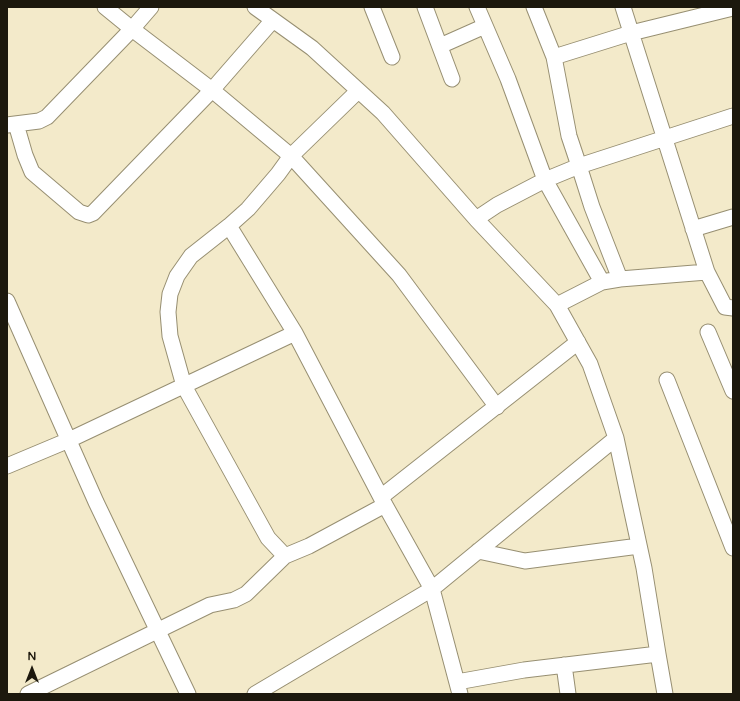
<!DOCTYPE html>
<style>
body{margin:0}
#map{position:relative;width:740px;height:701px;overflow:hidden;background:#f3eaca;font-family:"Varela Round",sans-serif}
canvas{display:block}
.frame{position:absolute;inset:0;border:8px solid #1c180d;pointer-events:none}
.north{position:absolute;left:12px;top:649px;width:40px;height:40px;-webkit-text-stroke:3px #f3eaca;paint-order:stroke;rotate:0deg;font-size:11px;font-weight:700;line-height:16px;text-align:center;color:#1c180d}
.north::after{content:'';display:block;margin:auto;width:14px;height:18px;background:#1c180d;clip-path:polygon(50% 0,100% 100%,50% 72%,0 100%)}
</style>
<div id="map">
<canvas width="740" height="701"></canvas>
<div class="frame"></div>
<div class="north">N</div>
</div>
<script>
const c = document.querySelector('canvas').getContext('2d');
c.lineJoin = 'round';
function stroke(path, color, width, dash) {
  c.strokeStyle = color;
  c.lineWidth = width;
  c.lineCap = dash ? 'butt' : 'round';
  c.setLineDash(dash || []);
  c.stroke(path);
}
const minor = new Path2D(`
 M 151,7 L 132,29 L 212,90 L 291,156 L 278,174 L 248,209 L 229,226 L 295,333 L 385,505 L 432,589 L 460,694
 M 255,7 L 312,48 L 383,113 L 476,219 L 497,205 L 545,180 L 602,282
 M 372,7 L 392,57
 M 425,7 L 452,79
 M 477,7 L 508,79 L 545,180 L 579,166 L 733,116
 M 534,7 L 554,57 L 569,136 L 579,166 L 592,207 L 620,279
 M 623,7 L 707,272 L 725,307 L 733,308
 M 440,46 L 485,26
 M 554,57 L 631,33 L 733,8
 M 358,91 L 291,156 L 399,275 L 497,407
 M 16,124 L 25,155 L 32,172 L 79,212 L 88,215 L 93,213 L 212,90 L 273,20
 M 7,125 L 39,121 L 47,117 L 132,29 L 105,7
 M 476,219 L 557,305
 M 229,226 L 191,256 L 177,276 L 170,294 L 168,312 L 170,336 L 184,386 L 268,538 L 285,556 L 309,546 L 385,505
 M 693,229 L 733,217
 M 7,301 L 96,502 L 188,694
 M 708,332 L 733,391
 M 667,380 L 733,548
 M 7,466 L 69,440 L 295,333
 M 381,497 L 578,342
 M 478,551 L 525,561 L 639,546
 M 658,654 L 665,694
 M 564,665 L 568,694
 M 457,682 L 524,670 L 658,654 L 644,568 L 616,438 L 590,364 L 557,305 L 602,282 L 620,279 L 707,272
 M 28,694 L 210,605 L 234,600 L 246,594 L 285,556
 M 255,694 L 432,589 L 616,438`);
stroke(minor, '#978f72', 17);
stroke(minor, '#fff', 15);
</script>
